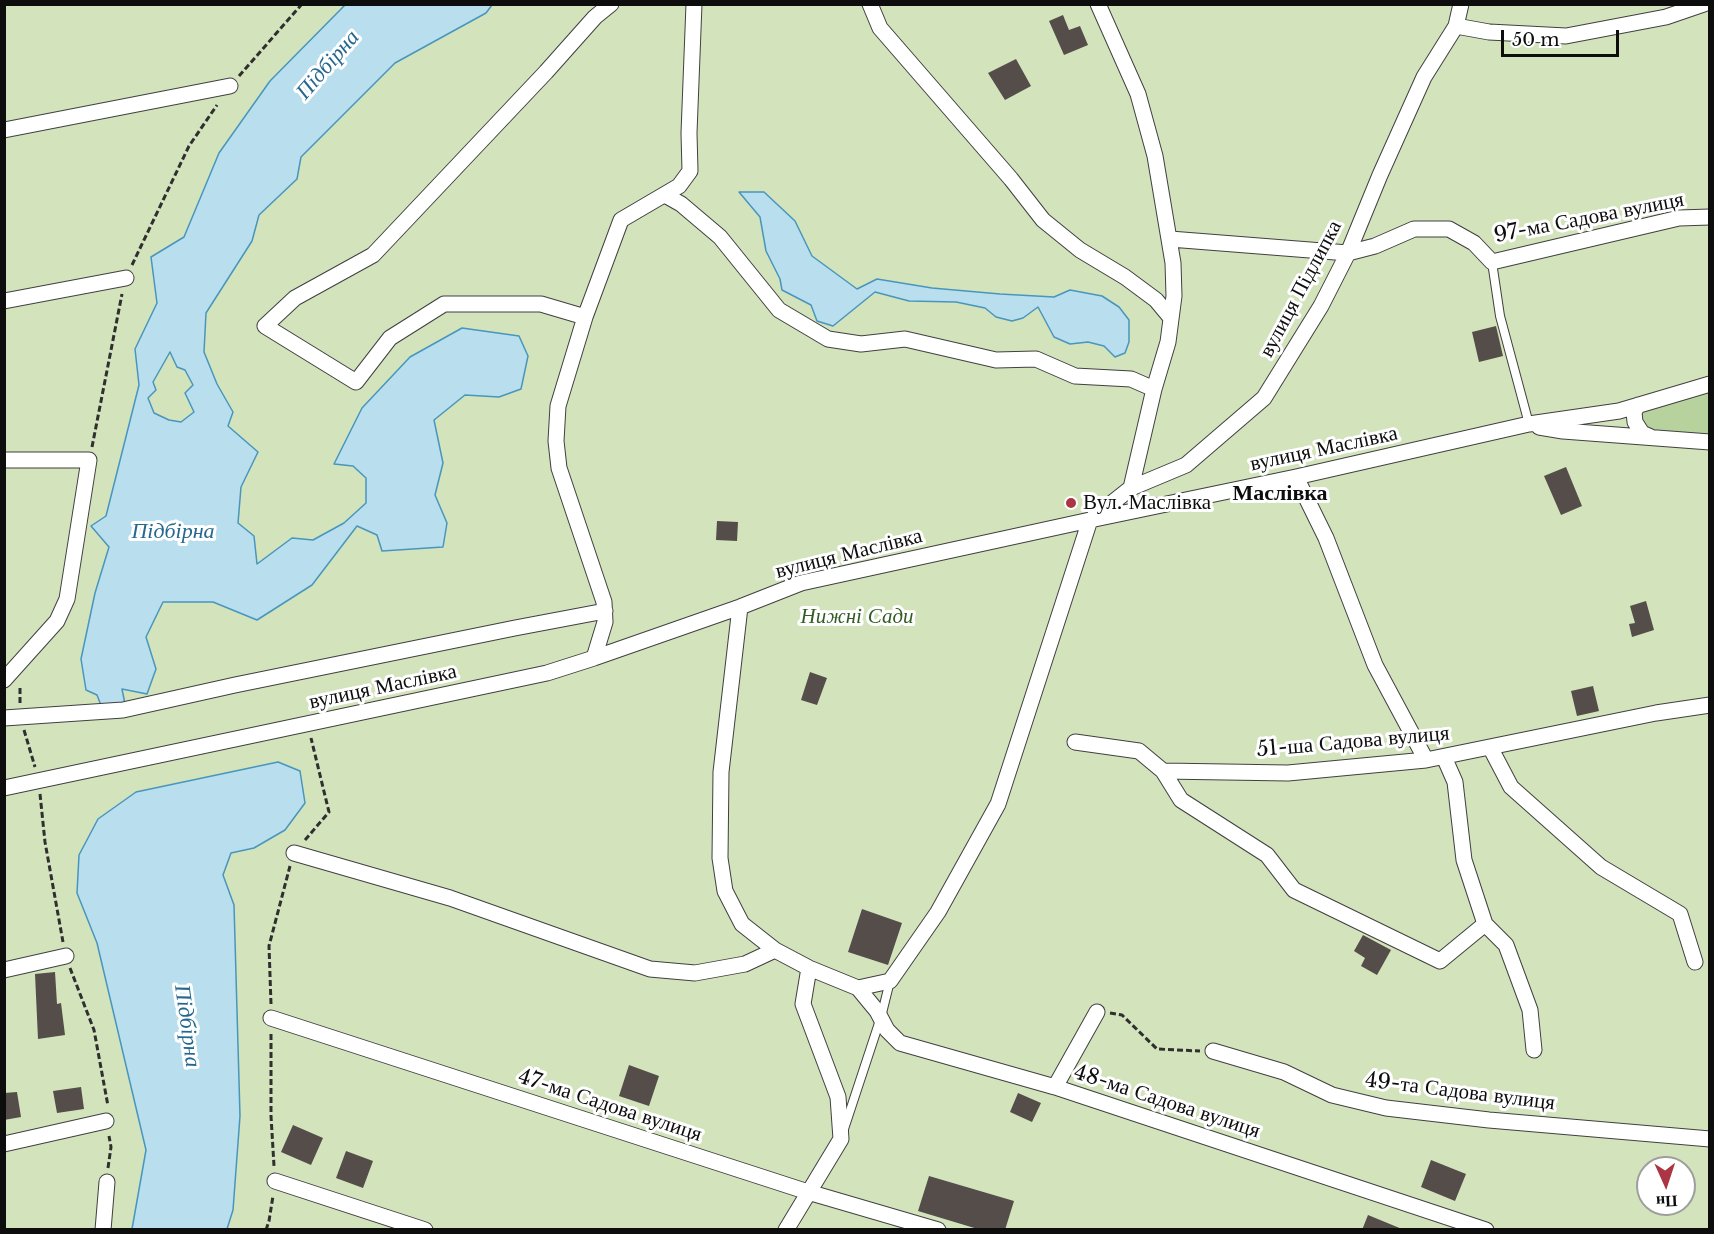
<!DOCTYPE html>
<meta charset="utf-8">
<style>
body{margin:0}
#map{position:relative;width:1714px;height:1234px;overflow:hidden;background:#fdf9ee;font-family:"Libre Baskerville",serif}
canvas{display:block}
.frame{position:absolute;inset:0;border:6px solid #0d0d0d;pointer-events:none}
.north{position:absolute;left:1636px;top:1156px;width:60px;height:60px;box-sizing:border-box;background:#fff;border:2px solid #9e9e9e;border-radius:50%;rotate:177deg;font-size:16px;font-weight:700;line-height:24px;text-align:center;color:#0d0d0d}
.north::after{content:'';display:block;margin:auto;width:21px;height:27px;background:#ac3543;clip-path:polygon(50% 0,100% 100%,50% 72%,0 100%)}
.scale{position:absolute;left:1501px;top:30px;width:118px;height:27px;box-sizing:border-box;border:3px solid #0d0d0d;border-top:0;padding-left:8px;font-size:18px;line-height:21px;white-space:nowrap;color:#0d0d0d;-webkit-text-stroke:4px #fff;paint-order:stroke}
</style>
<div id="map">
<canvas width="1714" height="1234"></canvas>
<div class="frame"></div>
<div class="north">Пн</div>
<div class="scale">50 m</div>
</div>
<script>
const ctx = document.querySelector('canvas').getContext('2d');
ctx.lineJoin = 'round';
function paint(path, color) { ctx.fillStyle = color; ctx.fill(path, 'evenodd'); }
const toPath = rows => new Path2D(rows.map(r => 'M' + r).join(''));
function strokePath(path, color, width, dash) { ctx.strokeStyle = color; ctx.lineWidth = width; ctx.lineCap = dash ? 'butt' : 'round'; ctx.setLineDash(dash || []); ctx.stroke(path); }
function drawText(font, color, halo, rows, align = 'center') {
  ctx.font = font + ' "Libre Baskerville",serif'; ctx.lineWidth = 6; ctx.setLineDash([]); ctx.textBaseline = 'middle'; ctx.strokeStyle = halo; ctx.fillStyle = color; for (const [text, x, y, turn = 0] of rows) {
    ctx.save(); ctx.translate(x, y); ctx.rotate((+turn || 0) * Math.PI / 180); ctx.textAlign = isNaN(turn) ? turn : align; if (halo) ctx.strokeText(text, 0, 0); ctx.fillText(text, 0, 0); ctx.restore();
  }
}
paint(toPath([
 [5,5,1709,5,1709,1229,5,1230],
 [1648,1168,1684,1168,1684,1204,1648,1204]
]), '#d3e3bc');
paint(toPath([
 [1709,388,1709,438,1664,435,1643,428,1639,413]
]), '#b8d29d');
const water = toPath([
 [345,5,492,5,486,13,395,63,301,157,297,179,259,215,252,241,206,313,204,352,217,384,233,412,228,426,258,452,241,487,238,523,254,536,257,564,292,538,313,540,344,523,366,503,366,478,353,466,334,464,362,408,410,357,462,328,519,336,528,356,521,389,499,397,465,395,434,420,443,463,435,495,447,523,443,547,382,551,377,535,357,526,312,585,257,620,213,602,163,602,146,637,156,669,147,694,122,689,125,704,102,708,97,695,86,690,81,659,95,593,109,547,91,526,106,516,139,385,135,349,157,303,151,257,184,237,219,153,270,81,345,5],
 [170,352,177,367,185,370,193,385,185,393,194,412,181,422,169,420,154,413,148,398,156,390,153,382,170,352],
 [739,192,764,192,795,221,812,256,857,289,877,279,932,288,1000,294,1054,297,1070,290,1102,296,1119,307,1129,320,1129,342,1125,353,1115,357,1104,346,1088,342,1070,344,1054,337,1038,307,1023,318,1012,321,996,317,985,308,956,302,909,301,875,292,833,326,817,321,811,305,782,290,780,279,766,251,760,217,739,192],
 [278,762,300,771,305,803,285,830,254,848,231,853,223,875,234,905,240,1116,233,1210,227,1229,132,1229,146,1150,97,943,77,893,79,855,98,819,136,792,278,762]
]);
paint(water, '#b9deee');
strokePath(water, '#4896bd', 1.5);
paint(toPath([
 [1063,15,1069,30,1080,26,1088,45,1064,55,1049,21],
 [1016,59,1031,86,1005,100,988,73],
 [1496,326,1503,356,1479,362,1472,332],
 [1566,467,1582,506,1561,515,1544,476],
 [717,521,738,522,737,541,716,540],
 [1646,601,1654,630,1632,637,1629,624,1635,623,1630,606],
 [810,672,827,678,817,705,801,700],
 [1593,686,1599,711,1577,716,1571,691],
 [862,909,902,923,888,965,848,952],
 [1363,935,1391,950,1377,975,1361,966,1365,958,1354,951],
 [55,972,57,1004,61,1003,65,1035,38,1039,35,974],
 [629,1065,659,1076,649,1106,619,1096],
 [81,1087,84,1109,57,1113,53,1091],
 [17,1092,21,1117,4,1120,4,1093],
 [1018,1093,1041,1103,1032,1122,1010,1112],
 [293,1125,323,1138,311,1165,281,1152],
 [346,1151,373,1161,363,1188,336,1178],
 [1431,1160,1466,1174,1455,1201,1421,1187],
 [929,1176,1014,1201,1005,1230,981,1230,918,1211],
 [1368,1215,1402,1229,1402,1230,1362,1230]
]), '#544d4a');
const service = toPath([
 [1492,262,1500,316,1529,424],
 [844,1129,881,1017,890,981]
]);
const minor = toPath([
 [870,4,880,28,1011,179,1043,220,1080,250,1125,277,1156,300,1171,318],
 [1098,4,1138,94,1155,156,1173,263,1174,296,1168,342,1154,389,1131,488],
 [1456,26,1489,32,1566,36,1666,17,1704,4],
 [4,130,230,86],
 [665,195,681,204,720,237,779,310,828,339,861,344,905,339,996,360,1036,359,1075,376,1131,379,1154,389],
 [1170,239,1348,253,1375,246,1414,229,1449,229,1474,243,1492,262,1679,218,1710,217],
 [4,301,126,278],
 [585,317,541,304,444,304,390,338,356,382,265,326,295,298,373,255,546,72,595,17,611,4],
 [1638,405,1634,412,1635,422,1642,433,1651,437],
 [1539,427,1563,431,1710,442],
 [4,460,89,460,67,599,57,621,4,680],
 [1296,477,1326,538,1375,665,1426,760],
 [1093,518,1131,488,1186,465,1264,398,1321,306,1348,253,1380,175,1424,77,1456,26,1461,4],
 [740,607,721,772,720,858,725,891,742,924,775,950,809,968,858,988,890,981,938,912,998,804,1090,520],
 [594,658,605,622,604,602,559,468,556,441,558,406,585,317,621,220,679,186,690,171,689,133,694,4],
 [4,718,123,710,235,685,515,628,605,611],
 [1075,742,1139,751,1163,771,1288,773,1426,760,1656,713,1710,705],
 [1490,747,1511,787,1601,867,1680,914,1695,962],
 [1444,757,1455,782,1464,860,1485,924],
 [1163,771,1181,800,1267,855,1294,890,1440,961,1485,924,1506,945,1530,1010,1534,1050],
 [4,788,547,673,594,658,740,607,801,583,1090,520,1296,477,1529,424,1619,411,1710,384],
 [294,853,450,898,650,969,695,973,745,964,775,950],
 [4,970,66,956],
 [858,988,877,1011,887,1030,900,1043,1055,1087,1486,1230],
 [271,1018,808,1192,938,1230],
 [1213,1051,1284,1072,1332,1095,1386,1108,1489,1120,1710,1139],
 [1055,1087,1097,1012],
 [4,1144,106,1121],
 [275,1181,425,1230],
 [103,1230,107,1182],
 [786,1230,841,1139,838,1097,803,1004,809,968]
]);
strokePath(service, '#404040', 10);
strokePath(minor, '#404040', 17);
strokePath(toPath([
 [239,76,302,4],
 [132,265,189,146,217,105],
 [92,447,122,294],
 [20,703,20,686],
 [24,730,35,767],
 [40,794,45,842,63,942],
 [305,840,329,812,311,738],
 [70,968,94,1030,108,1106],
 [271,1004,269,946,290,866],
 [1110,1013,1122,1015,1157,1049,1200,1051],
 [271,1034,271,1116,274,1166],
 [108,1168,111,1147,109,1136],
 [266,1230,269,1221,273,1196]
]), '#2f2f2f', 3, [6, 3]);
strokePath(service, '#fff', 8);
strokePath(minor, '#fff', 15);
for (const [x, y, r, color] of [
 [1071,503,6,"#ac3543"]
]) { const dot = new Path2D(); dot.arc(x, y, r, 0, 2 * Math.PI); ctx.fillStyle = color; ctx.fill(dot); strokePath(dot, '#fff', 2); }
drawText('21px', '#0d0d0d', '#fff', [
 ["97-ма Садова вулиця",1589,218,-11],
 ["вулиця Підлипка",1301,289,-62],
 ["вулиця Маслівка",1324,449,-12],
 ["вулиця Маслівка",849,554,-14],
 ["вулиця Маслівка",383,687,-12],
 ["51-ша Садова вулиця",1353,742,-5],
 ["49-та Садова вулиця",1460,1092,7],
 ["48-ма Садова вулиця",1167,1102,18],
 ["47-ма Садова вулиця",610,1106,18]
]);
drawText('21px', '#0d0d0d', '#fff', [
 ["Вул. Маслівка",1083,503]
], 'left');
drawText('italic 21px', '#345c25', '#fff', [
 ["Нижні Сади",857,617]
]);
drawText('italic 22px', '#25688f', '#fff', [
 ["Підбірна",328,65,-49],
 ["Підбірна",173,532],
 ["Підбірна",187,1026,82]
]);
drawText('bold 22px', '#0d0d0d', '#fff', [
 ["Маслівка",1280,494]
]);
</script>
